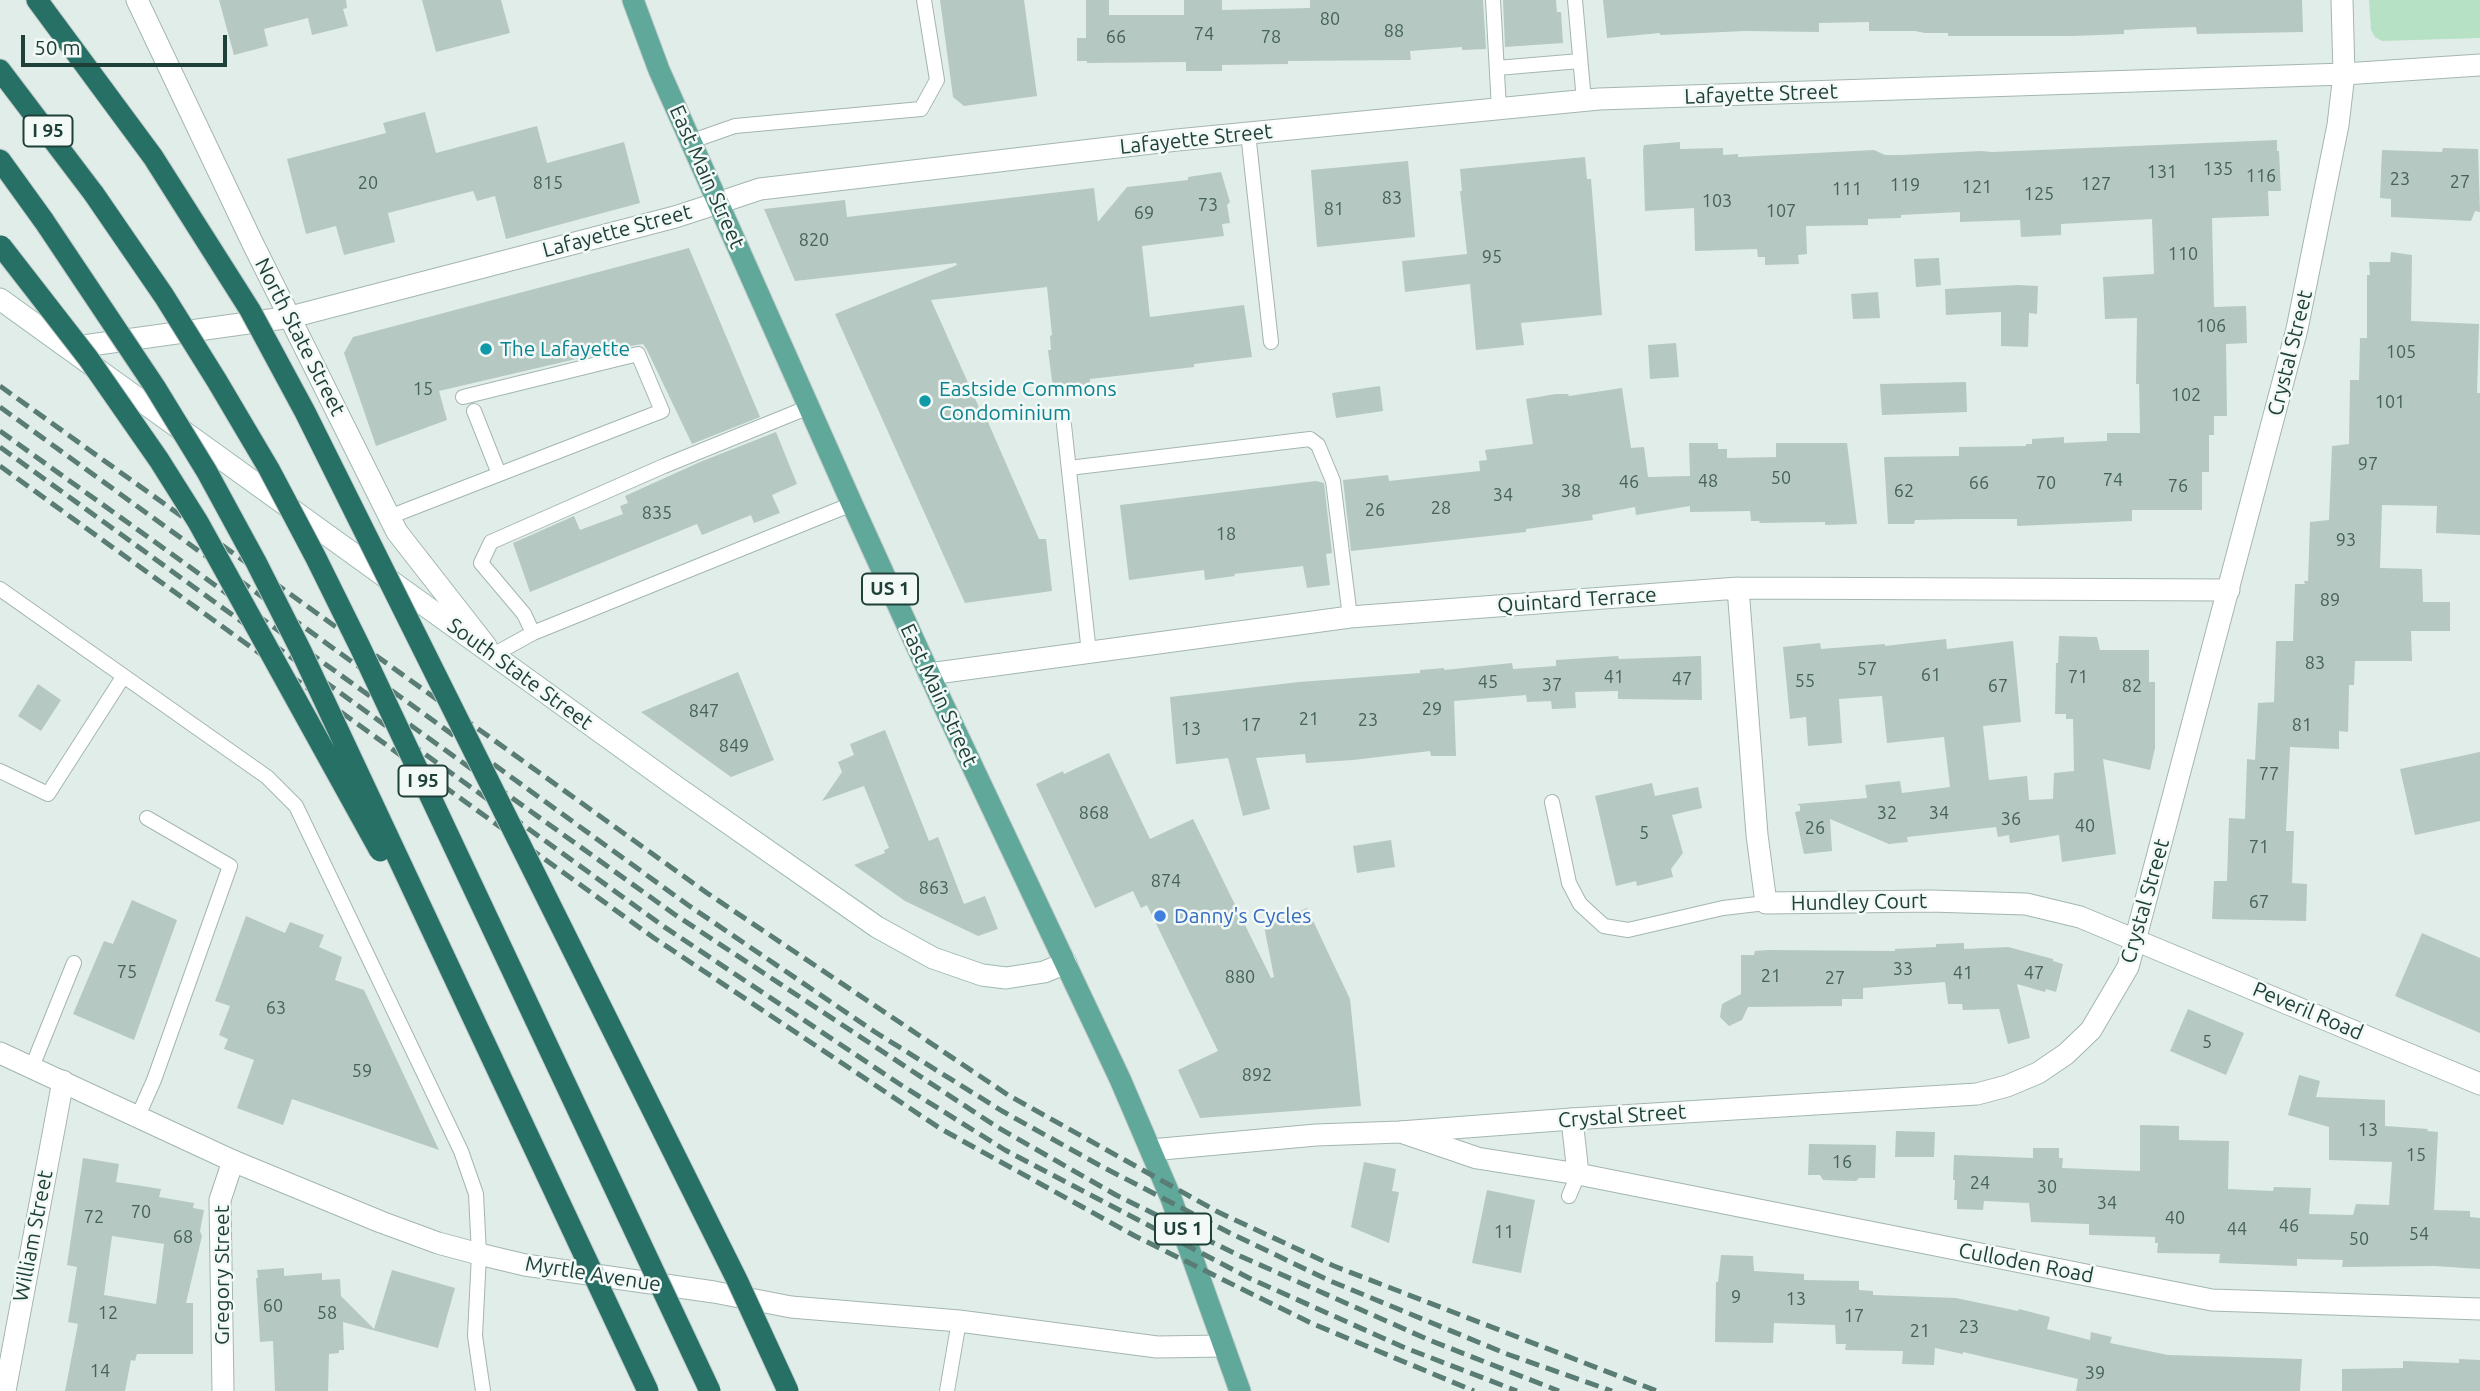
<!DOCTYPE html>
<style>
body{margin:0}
#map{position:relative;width:2480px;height:1391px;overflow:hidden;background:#e1ede8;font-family:Ubuntu,sans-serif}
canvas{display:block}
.scale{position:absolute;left:21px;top:35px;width:206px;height:32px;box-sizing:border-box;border:4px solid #1f4039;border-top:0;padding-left:9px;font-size:21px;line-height:24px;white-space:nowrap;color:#1f4039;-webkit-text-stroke:5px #f2f9f6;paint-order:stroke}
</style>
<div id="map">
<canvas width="2480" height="1391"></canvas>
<div class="scale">50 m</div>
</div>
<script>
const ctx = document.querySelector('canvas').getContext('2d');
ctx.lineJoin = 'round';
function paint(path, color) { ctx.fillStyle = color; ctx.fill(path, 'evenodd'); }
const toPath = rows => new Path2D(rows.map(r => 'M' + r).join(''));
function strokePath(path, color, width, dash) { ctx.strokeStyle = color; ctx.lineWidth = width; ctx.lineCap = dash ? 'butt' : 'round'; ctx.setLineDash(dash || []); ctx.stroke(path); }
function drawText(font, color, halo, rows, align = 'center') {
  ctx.font = font + ' Ubuntu,sans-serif'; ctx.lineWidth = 5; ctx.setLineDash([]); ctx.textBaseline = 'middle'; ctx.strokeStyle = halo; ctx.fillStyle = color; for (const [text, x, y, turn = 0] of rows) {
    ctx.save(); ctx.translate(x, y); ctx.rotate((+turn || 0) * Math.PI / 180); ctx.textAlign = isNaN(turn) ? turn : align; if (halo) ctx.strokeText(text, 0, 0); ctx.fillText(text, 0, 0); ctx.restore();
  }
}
paint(toPath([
 [2369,0,2480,0,2480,38,2382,41,2375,37,2371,30]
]), '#b7e1c5');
paint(toPath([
 [219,0,346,0,347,8,343,9,348,26,312,35,308,18,264,29,268,46,234,55],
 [422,0,501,0,510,33,436,52],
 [940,0,1024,0,1037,96,964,106,953,97],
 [1086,0,1109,0,1109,15,1184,15,1184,0,1222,0,1222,10,1310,8,1310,0,1483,0,1486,49,1462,50,1462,47,1410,51,1411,60,1288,61,1288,64,1222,65,1222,71,1186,71,1186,62,1087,63,1087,61,1077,61,1077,38,1086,38],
 [1503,0,1556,0,1557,12,1561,12,1563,43,1505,47],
 [1603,0,2302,0,2303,32,2197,34,2196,27,2139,29,2124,30,2124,34,2073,36,1948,36,1948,33,1925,33,1915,31,1869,31,1869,22,1819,23,1819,32,1745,31,1660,35,1660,33,1607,38],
 [425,112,436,153,537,126,547,163,624,142,640,203,506,239,495,196,477,201,473,191,388,213,395,242,344,255,336,226,306,234,287,159,386,133,383,123],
 [2277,140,2277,151,2279,151,2281,191,2268,191,2269,216,2212,218,2214,307,2246,306,2247,343,2226,344,2227,416,2214,416,2214,435,2209,435,2209,472,2202,472,2202,510,2132,510,2132,521,2017,526,2017,519,1961,519,1915,520,1914,524,1888,524,1884,457,1959,456,1959,447,2026,446,2026,444,2032,444,2032,439,2064,437,2064,443,2107,441,2107,433,2140,433,2139,384,2136,384,2137,318,2105,319,2103,277,2154,274,2152,219,2061,224,2061,235,2021,237,2020,220,1960,222,1960,212,1901,215,1901,218,1868,219,1868,225,1806,226,1807,254,1798,255,1799,264,1765,265,1765,257,1758,257,1757,249,1695,251,1694,208,1645,211,1643,150,1644,145,1680,142,1680,149,1723,148,1723,155,1738,154,1738,157,1874,150,1885,155,1901,155,1981,151,1992,152],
 [2443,148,2478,149,2480,212,2475,211,2471,221,2391,217,2391,199,2380,198,2382,150,2442,152],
 [1585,157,1587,179,1591,179,1602,315,1521,323,1524,345,1476,350,1470,284,1405,292,1402,261,1467,254,1460,191,1462,191,1460,169],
 [1408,161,1415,237,1317,247,1311,170],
 [1221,172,1230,202,1227,205,1230,223,1222,224,1224,236,1142,246,1150,317,1244,305,1252,357,1194,364,1194,367,1090,379,1090,384,1053,388,1048,350,1051,350,1050,336,1052,335,1047,287,931,300,982,414,984,413,1039,539,1046,539,1052,591,965,603,835,314,957,265,956,263,795,281,764,209,845,200,847,217,1094,188,1098,222,1127,187,1188,180,1188,177],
 [689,248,760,417,692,444,647,350,643,344,636,345,439,391,447,420,376,446,344,353,353,337],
 [2391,252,2412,255,2411,321,2479,324,2477,393,2480,393,2480,535,2436,533,2437,506,2382,505,2380,568,2422,569,2423,602,2450,602,2450,631,2411,631,2412,661,2355,661,2354,685,2349,685,2348,732,2339,731,2339,749,2290,747,2286,831,2294,831,2292,883,2307,884,2306,921,2212,919,2214,881,2227,881,2229,818,2245,819,2247,759,2255,760,2258,703,2274,702,2276,641,2293,641,2295,584,2305,584,2304,581,2308,581,2310,522,2329,520,2332,446,2349,444,2350,380,2359,380,2360,338,2367,338,2367,275,2370,275,2369,262,2390,262],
 [1939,258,1941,285,1916,287,1914,259],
 [2018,285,2038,286,2037,314,2029,313,2028,347,2001,346,2001,312,1946,315,1945,289],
 [1878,292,1880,318,1853,319,1851,294],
 [1676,343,1679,377,1650,379,1648,345],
 [1966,382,1967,412,1882,415,1880,384],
 [1380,386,1383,411,1336,418,1332,393],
 [1622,388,1631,448,1644,447,1648,477,1690,476,1689,443,1718,443,1718,449,1727,449,1727,458,1776,457,1776,443,1847,443,1857,524,1825,525,1825,522,1759,523,1760,521,1751,521,1750,511,1690,512,1690,506,1636,515,1635,507,1592,515,1593,520,1526,529,1526,532,1351,551,1343,480,1388,475,1389,481,1480,471,1479,461,1487,460,1485,450,1533,444,1526,399,1556,394,1568,394,1569,396],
 [776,432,797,484,772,495,780,513,754,523,751,515,702,535,697,524,530,592,513,543,574,516,580,530,623,514,620,506,628,503,625,496,700,462],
 [1316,481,1324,483,1332,553,1326,554,1330,585,1307,588,1303,566,1234,574,1235,576,1205,580,1204,570,1129,580,1120,505],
 [2059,636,2097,637,2100,650,2149,650,2149,682,2155,682,2155,748,2150,770,2103,759,2116,854,2062,862,2059,835,2010,843,2009,835,1998,837,1996,827,1907,837,1908,842,1889,844,1830,819,1832,851,1804,854,1795,812,1800,811,1800,806,1797,804,1867,798,1865,785,1900,781,1902,793,1950,787,1944,737,1887,743,1882,696,1839,699,1842,743,1808,746,1806,717,1790,719,1783,647,1820,643,1821,649,1885,644,1885,646,1946,639,1947,649,2013,641,2021,722,1983,726,1989,780,2027,776,2029,800,2053,799,2054,773,2074,771,2073,719,2066,719,2066,714,2055,714,2056,663,2058,663],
 [1618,656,1619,659,1701,656,1702,700,1618,699,1618,691,1575,692,1576,708,1552,709,1551,701,1527,702,1526,695,1454,701,1456,756,1431,756,1430,751,1353,760,1306,763,1305,754,1256,758,1270,809,1243,816,1228,758,1176,764,1170,697,1299,682,1420,673,1420,670,1444,668,1444,670,1512,663,1513,669,1556,666,1556,660],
 [738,672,774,760,731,777,641,712],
 [38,684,61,700,41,731,18,716],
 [885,730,929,841,938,837,964,904,985,896,998,929,978,936,905,901,854,865,885,853,884,850,889,848,864,786,822,801,842,772,838,762,854,755,850,744],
 [2480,752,2480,821,2415,835,2400,769],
 [1109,753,1150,839,1193,819,1271,978,1274,977,1264,926,1307,908,1350,999,1361,1106,1200,1118,1178,1070,1218,1051,1147,905,1141,908,1133,891,1095,908,1036,784,1063,771,1064,774],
 [1652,783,1655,796,1698,787,1702,808,1672,815,1683,853,1671,869,1673,877,1637,886,1636,881,1616,886,1595,796],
 [1391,840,1395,867,1357,873,1353,846],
 [132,900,177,920,134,1040,73,1014,104,941,113,944],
 [246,916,285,933,290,922,324,935,319,947,342,957,335,980,364,990,439,1150,292,1099,283,1125,237,1108,254,1060,224,1049,228,1039,219,1035,230,1006,215,1001],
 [2422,933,2480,958,2480,1033,2395,996],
 [1964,943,1964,949,2008,947,2053,959,2053,961,2063,964,2056,992,2046,989,2045,992,2017,984,2030,1038,2008,1044,1999,1009,1963,1010,1962,1004,1948,1004,1945,982,1863,988,1863,999,1842,999,1842,1006,1748,1007,1742,1020,1729,1026,1720,1017,1722,1004,1741,994,1741,955,1754,955,1755,951,1768,950,1895,951,1895,949,1936,947,1936,944],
 [2188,1009,2244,1033,2226,1075,2170,1051],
 [2299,1075,2320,1081,2316,1097,2385,1100,2385,1126,2428,1129,2427,1131,2438,1132,2434,1210,2470,1211,2470,1217,2480,1218,2480,1269,2434,1266,2342,1267,2343,1260,2297,1259,2297,1266,2219,1263,2220,1254,2157,1253,2158,1243,2155,1243,2155,1237,2089,1235,2089,1224,2031,1222,2029,1203,1984,1201,1983,1210,1957,1209,1957,1200,1954,1200,1955,1180,1953,1180,1954,1155,2033,1158,2033,1148,2059,1148,2059,1158,2063,1158,2062,1168,2140,1171,2140,1125,2179,1126,2179,1140,2229,1141,2228,1189,2273,1191,2274,1187,2311,1188,2309,1214,2353,1215,2356,1204,2389,1205,2392,1162,2329,1160,2329,1127,2288,1115],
 [1896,1131,1935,1132,1934,1157,1895,1157],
 [1809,1144,1876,1145,1875,1178,1859,1178,1856,1181,1823,1180,1820,1175,1808,1175],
 [83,1158,119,1164,116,1182,161,1189,159,1197,194,1203,193,1208,204,1210,200,1231,202,1236,186,1303,193,1303,193,1354,137,1354,135,1361,131,1360,125,1391,65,1391,78,1324,68,1322,77,1267,67,1265],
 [112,1236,164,1244,156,1304,104,1295],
 [1364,1162,1396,1169,1392,1191,1399,1192,1389,1243,1351,1227],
 [1487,1190,1535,1200,1521,1273,1472,1263],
 [1721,1255,1753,1256,1754,1271,1804,1274,1804,1280,1859,1281,1859,1290,1873,1291,1873,1295,1956,1298,2018,1311,2019,1309,2050,1317,2047,1329,2090,1340,2091,1332,2112,1337,2110,1343,2168,1355,2302,1359,2300,1391,2076,1391,2078,1379,1963,1352,1963,1354,1935,1348,1934,1365,1902,1364,1903,1351,1845,1350,1846,1344,1836,1344,1835,1325,1774,1323,1773,1343,1715,1342,1716,1282,1718,1282],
 [284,1268,284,1276,322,1273,322,1280,340,1279,341,1296,374,1329,392,1270,455,1288,438,1348,343,1322,344,1350,339,1350,339,1353,329,1354,328,1391,275,1391,273,1341,260,1342,256,1278,258,1278,257,1270],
 [2459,1359,2480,1360,2480,1391,2342,1391,2342,1369,2403,1368,2403,1361,2459,1363]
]), '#b6c8c2');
const service = toPath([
 [1493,0,1499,109],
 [1575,0,1584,101],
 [1497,68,1580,61],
 [1248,133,1271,342],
 [692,141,735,126,921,109,937,80,924,0],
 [474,411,499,474],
 [1064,425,1089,653],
 [1069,468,1310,439,1318,445,1333,481,1350,617],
 [389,517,662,411,638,354,463,397],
 [0,589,267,777,296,806,461,1151,476,1194,479,1254,475,1336,483,1391],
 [533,633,524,614,481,563,491,542,664,466,809,407],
 [493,655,533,633,852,504],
 [0,771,48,794,123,677],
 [1552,802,1569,883,1580,904,1604,926,1628,930,1723,908,1766,903],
 [32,1067,74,963],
 [138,1116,154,1080,230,866,147,818],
 [1569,1196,1578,1174],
 [947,1391,959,1321]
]);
const minor = toPath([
 [137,0,253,244,397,532,486,646],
 [69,348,291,317,675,217,718,203],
 [1738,588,1757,835,1766,903,1931,901,2026,904,2080,917,2480,1084],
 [929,674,1350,617,1738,588,2229,590],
 [1572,1119,1578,1174],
 [1401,1132,1477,1158,1578,1174,2212,1300,2480,1309],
 [5,1391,63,1081],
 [223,1391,220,1200,233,1161]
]);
const tertiary = toPath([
 [718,203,760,189,1177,140,1599,99,2344,74,2480,65],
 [0,1053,233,1161,381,1222,438,1243,479,1254,525,1265,714,1292,791,1307,959,1321,1157,1347,1224,1346],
 [1151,1150,1316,1135,1400,1132,1572,1119,1977,1094,2007,1086,2038,1073,2066,1054,2091,1030,2128,967,2297,329,2338,125,2344,74,2342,0]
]);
const secondary = toPath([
 [0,299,678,788,877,927,933,958,982,975,1006,978,1044,972,1066,963]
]);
const primary = toPath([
 [633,0,659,70,852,504,942,702,1120,1079,1171,1198,1240,1391]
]);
const motorway = toPath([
 [37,0,153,157],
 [0,70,94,194],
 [0,160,44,221]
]);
strokePath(service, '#a3b6b0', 16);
strokePath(minor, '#a3b6b0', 23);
strokePath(tertiary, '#a3b6b0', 23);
strokePath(secondary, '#9ebab2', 23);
strokePath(primary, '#c0cac8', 23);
strokePath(motorway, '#c0cac8', 23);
strokePath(service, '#fff', 14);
strokePath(minor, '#fff', 21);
strokePath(tertiary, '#fff', 21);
strokePath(secondary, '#fff', 21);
strokePath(primary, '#60a89a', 21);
strokePath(motorway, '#277065', 21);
strokePath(toPath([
 [0,386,707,893,1008,1095,1218,1212,1334,1266,1657,1391],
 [0,407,688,905,875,1032,1002,1111,1099,1165,1228,1232,1328,1280,1507,1354,1612,1391],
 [0,431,674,914,997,1127,1116,1195,1240,1256,1429,1340,1559,1391],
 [0,447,663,926,901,1085,1005,1150,1249,1278,1403,1347,1517,1391],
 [0,466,654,938,941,1129,1135,1236,1254,1295,1311,1323,1474,1391]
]), '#597c74', 5, [14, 7]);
const motorwayBridge = toPath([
 [153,157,250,310,305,412,737,1280,788,1391],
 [94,194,164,296,217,381,269,469,316,558,360,647,710,1391],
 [44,221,155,387,207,472,256,562,301,651,648,1391],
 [1,246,88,358,159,460,198,522,380,851]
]);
strokePath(motorwayBridge, '#c0cac8', 23, []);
strokePath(motorwayBridge, '#277065', 21);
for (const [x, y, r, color] of [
 [486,349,7,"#0f9aa8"],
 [925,401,7,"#0f9aa8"],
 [1160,916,7,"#3f7fe0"]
]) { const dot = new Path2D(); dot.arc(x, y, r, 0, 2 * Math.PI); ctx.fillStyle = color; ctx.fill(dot); strokePath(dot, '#f2f9f6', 2.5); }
drawText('18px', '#45625b', null, [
 ["80",1330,19],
 ["88",1394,31],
 ["74",1204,34],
 ["66",1116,37],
 ["78",1271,37],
 ["135",2218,169],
 ["131",2162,172],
 ["116",2261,176],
 ["23",2400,179],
 ["27",2460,182],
 ["20",368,183],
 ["815",548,183],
 ["127",2096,184],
 ["119",1905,185],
 ["121",1977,187],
 ["111",1847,189],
 ["125",2039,194],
 ["83",1392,198],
 ["103",1717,201],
 ["73",1208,205],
 ["81",1334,209],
 ["107",1781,211],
 ["69",1144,213],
 ["820",814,240],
 ["110",2183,254],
 ["95",1492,257],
 ["106",2211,326],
 ["105",2401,352],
 ["15",423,389],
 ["102",2186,395],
 ["101",2390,402],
 ["97",2368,464],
 ["50",1781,478],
 ["74",2113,480],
 ["48",1708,481],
 ["46",1629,482],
 ["66",1979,483],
 ["70",2046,483],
 ["76",2178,486],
 ["38",1571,491],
 ["62",1904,491],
 ["34",1503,495],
 ["28",1441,508],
 ["26",1375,510],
 ["835",657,513],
 ["18",1226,534],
 ["93",2346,540],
 ["89",2330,600],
 ["83",2315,663],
 ["57",1867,669],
 ["61",1931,675],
 ["41",1614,677],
 ["71",2078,677],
 ["47",1682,679],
 ["55",1805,681],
 ["45",1488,682],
 ["37",1552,685],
 ["67",1998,686],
 ["82",2132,686],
 ["29",1432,709],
 ["847",704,711],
 ["21",1309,719],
 ["23",1368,720],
 ["17",1251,725],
 ["81",2302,725],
 ["13",1191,729],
 ["849",734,746],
 ["77",2269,774],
 ["868",1094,813],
 ["32",1887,813],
 ["34",1939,813],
 ["36",2011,819],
 ["40",2085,826],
 ["26",1815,828],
 ["5",1644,833],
 ["71",2259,847],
 ["874",1166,881],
 ["863",934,888],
 ["67",2259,902],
 ["33",1903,969],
 ["75",127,972],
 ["41",1963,973],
 ["47",2034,973],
 ["21",1771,976],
 ["880",1240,977],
 ["27",1835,978],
 ["63",276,1008],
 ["5",2207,1042],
 ["59",362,1071],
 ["892",1257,1075],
 ["13",2368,1130],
 ["15",2416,1155],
 ["16",1842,1162],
 ["24",1980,1183],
 ["30",2047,1187],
 ["34",2107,1203],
 ["70",141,1212],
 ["72",94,1217],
 ["40",2175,1218],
 ["46",2289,1226],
 ["44",2237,1229],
 ["11",1504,1232],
 ["54",2419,1234],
 ["68",183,1237],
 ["50",2359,1239],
 ["9",1736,1297],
 ["13",1796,1299],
 ["60",273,1306],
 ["12",108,1313],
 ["58",327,1313],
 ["17",1854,1316],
 ["23",1969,1327],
 ["21",1920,1331],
 ["14",100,1371],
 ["39",2095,1373]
]);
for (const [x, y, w] of [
 [48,131,49],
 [890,589,56],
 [423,781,49],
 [1183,1229,56]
]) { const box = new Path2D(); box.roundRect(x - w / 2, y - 15.5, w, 31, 5); ctx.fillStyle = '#f2f9f6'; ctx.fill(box); strokePath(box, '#1f4039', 2); }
drawText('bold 19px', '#1f4039', null, [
 ["I 95",48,131],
 ["US 1",890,589],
 ["I 95",423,781],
 ["US 1",1183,1229]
]);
drawText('21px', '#1f4039', '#f2f9f6', [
 ["Lafayette Street",1761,94,-2],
 ["Lafayette Street",1196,139,-6],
 ["East Main Street",707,177,66],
 ["Lafayette Street",617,231,-15],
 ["North State Street",300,337,63],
 ["Crystal Street",2290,353,-76],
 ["Quintard Terrace",1577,600,-4],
 ["South State Street",520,674,36],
 ["East Main Street",939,695,65],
 ["Crystal Street",2145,901,-74],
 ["Hundley Court",1859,902,-1],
 ["Peveril Road",2308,1011,23],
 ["Crystal Street",1622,1116,-4],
 ["William Street",33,1236,-79],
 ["Culloden Road",2026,1263,11],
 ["Myrtle Avenue",593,1274,9],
 ["Gregory Street",222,1275,-90]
]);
drawText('21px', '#0d838f', '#f2f9f6', [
 ["The Lafayette",500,349],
 ["Eastside Commons",939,389],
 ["Condominium",939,413]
], 'left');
drawText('21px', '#366cbe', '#f2f9f6', [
 ["Danny's Cycles",1174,916]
], 'left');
</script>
